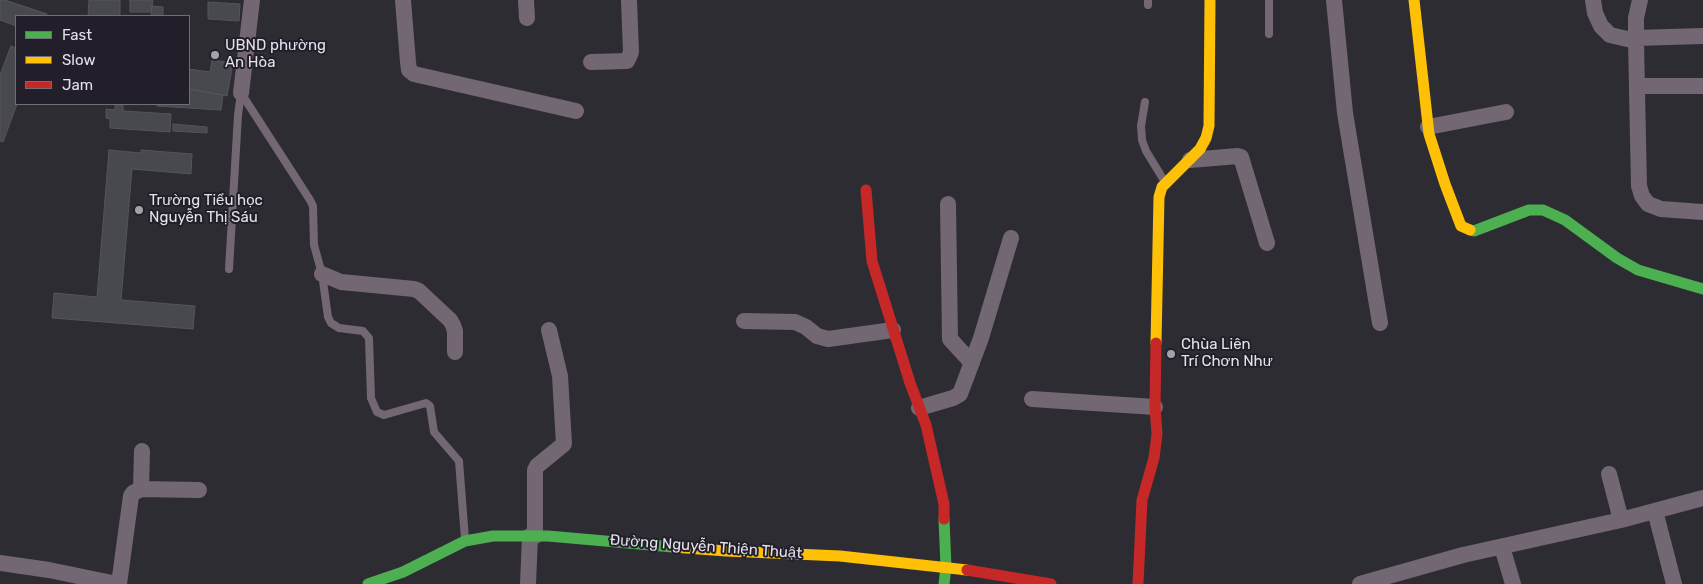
<!DOCTYPE html>
<meta charset="utf-8">
<style>
body{margin:0}
#map{position:relative;width:1703px;height:584px;overflow:hidden;background:#2d2c32;font-family:Rubik,sans-serif}
canvas{display:block}
.legend{position:absolute;left:15px;top:15px;width:175px;height:90px;box-sizing:border-box;background:#221f2b;border:1px solid #6f6d77;margin:0;padding:6px 9px;list-style:none;font-size:15px;color:#e3e1ea}
.legend li{display:flex;align-items:center;gap:10px;height:25px}
.legend b{width:25px;border:1px solid #6f6d77}
</style>
<div id="map">
<canvas width="1703" height="584"></canvas>
<ul class="legend">
<li><b style="height:6px;background:#4caf50"></b>Fast</li>
<li><b style="height:6px;background:#ffc107"></b>Slow</li>
<li><b style="height:6px;background:#c62828"></b>Jam</li>
</ul>
</div>
<script>
const ctx = document.querySelector('canvas').getContext('2d');
ctx.lineJoin = 'round';
function paint(path, color) { ctx.fillStyle = color; ctx.fill(path, 'evenodd'); }
const toPath = rows => new Path2D(rows.map(r => 'M' + r).join(''));
function strokePath(path, color, width, dash) { ctx.strokeStyle = color; ctx.lineWidth = width; ctx.lineCap = dash ? 'butt' : 'round'; ctx.setLineDash(dash || []); ctx.stroke(path); }
function drawText(font, color, halo, rows, align = 'center') {
  ctx.font = font + ' Rubik,sans-serif'; ctx.lineWidth = 4; ctx.setLineDash([]); ctx.textBaseline = 'middle'; ctx.strokeStyle = halo; ctx.fillStyle = color; for (const [text, x, y, turn = 0] of rows) {
    ctx.save(); ctx.translate(x, y); ctx.rotate((+turn || 0) * Math.PI / 180); ctx.textAlign = isNaN(turn) ? turn : align; if (halo) ctx.strokeText(text, 0, 0); ctx.fillText(text, 0, 0); ctx.restore();
  }
}
const building = toPath([
 [0,0,5,0,47,14,46,16,16,16,16,26,0,20,0,0],
 [89,0,120,0,120,16,88,16,89,0],
 [130,0,153,0,151,12,130,12,130,0],
 [208,2,240,4,239,21,208,19,208,2],
 [152,6,163,7,163,16,151,16,152,6],
 [11,46,16,48,17,104,3,142,0,141,0,75,11,46],
 [212,60,233,63,227,96,189,89,189,69,210,72,212,60],
 [189,89,223,95,221,110,157,106,157,104,189,104,189,89],
 [115,104,123,105,123,111,171,114,170,132,110,128,110,119,106,118,106,109,115,110,115,104],
 [173,124,207,127,207,133,173,131,173,124],
 [109,150,141,153,141,150,192,154,191,174,132,169,121,300,195,306,193,329,52,318,54,293,97,297,109,150]
]);
paint(building, '#48494e');
strokePath(building, '#54555a', 1);
strokePath(toPath([
 [1148,5,1148,0],
 [1269,34,1269,0],
 [241,93,310,200,313,206,314,245,322,274,328,317,331,323,339,328,363,331,369,338,371,398,377,412,384,415,426,403,430,406,434,432,459,461,465,539],
 [1145,102,1141,126,1142,140,1146,151,1165,182],
 [229,269,238,115,241,93]
]), '#736773', 8);
strokePath(toPath([
 [403,0,408,62,409,70,414,74,576,111],
 [526,0,527,18],
 [1334,0,1345,113,1380,323],
 [1593,0,1595,13,1601,26,1610,35,1636,41],
 [1640,0,1636,18,1636,41,1639,186,1642,196,1648,204,1661,209,1703,212],
 [1636,38,1703,36],
 [591,62,627,61,629,57,631,52,629,0],
 [1637,86,1703,86],
 [241,93,252,0],
 [1428,127,1506,112],
 [1190,160,1238,156,1241,157,1267,243],
 [948,204,950,339,972,363],
 [322,274,341,282,414,289,419,291,450,320,453,325,455,331,455,352],
 [744,321,795,322,806,327,817,336,828,339,893,330],
 [1032,399,1155,407],
 [919,408,953,398,960,394,981,338,1011,238],
 [1609,474,1621,520],
 [141,489,142,451],
 [1655,511,1674,584],
 [535,536,535,470,537,466,564,444,560,376,549,330],
 [1502,547,1513,584],
 [0,563,49,570,117,584],
 [119,584,131,496,133,493,141,489,199,490],
 [528,584,530,536],
 [1360,584,1463,555,1621,520,1703,498]
]), '#736773', 16);
strokePath(toPath([
 [1470,230,1474,231,1529,210,1543,210,1565,220,1617,258,1638,270,1703,289],
 [368,584,403,572,465,541,493,536,548,536,673,547],
 [944,584,946,567,944,519]
]), '#4caf50', 11);
strokePath(toPath([
 [1414,0,1429,134,1445,184,1461,226,1470,230],
 [1156,343,1159,197,1162,187,1200,149,1206,138,1209,126,1210,0],
 [673,547,726,551,840,556,967,570]
]), '#ffc107', 11);
strokePath(toPath([
 [866,190,872,261,910,383,926,425,944,504,944,519],
 [967,570,1051,584],
 [1138,584,1142,500,1154,458,1157,434,1155,407,1156,343]
]), '#c62828', 11);
for (const [x, y, r, color] of [
 [215,55,5,"#a3a2aa"],
 [139,210,5,"#a3a2aa"],
 [1171,354,5,"#a3a2aa"]
]) { const dot = new Path2D(); dot.arc(x, y, r, 0, 2 * Math.PI); ctx.fillStyle = color; ctx.fill(dot); strokePath(dot, '#221f2b', 2); }
drawText('15px', '#e3e1ea', '#221f2b', [
 ["UBND phường",225,46],
 ["An Hòa",225,63],
 ["Trường Tiểu học",149,201],
 ["Nguyễn Thị Sáu",149,218],
 ["Chùa Liên",1181,345],
 ["Trí Chơn Như",1181,362]
], 'left');
drawText('15px', '#e3e1ea', '#221f2b', [
 ["Đường Nguyễn Thiện Thuật",706,547,4]
]);
</script>
